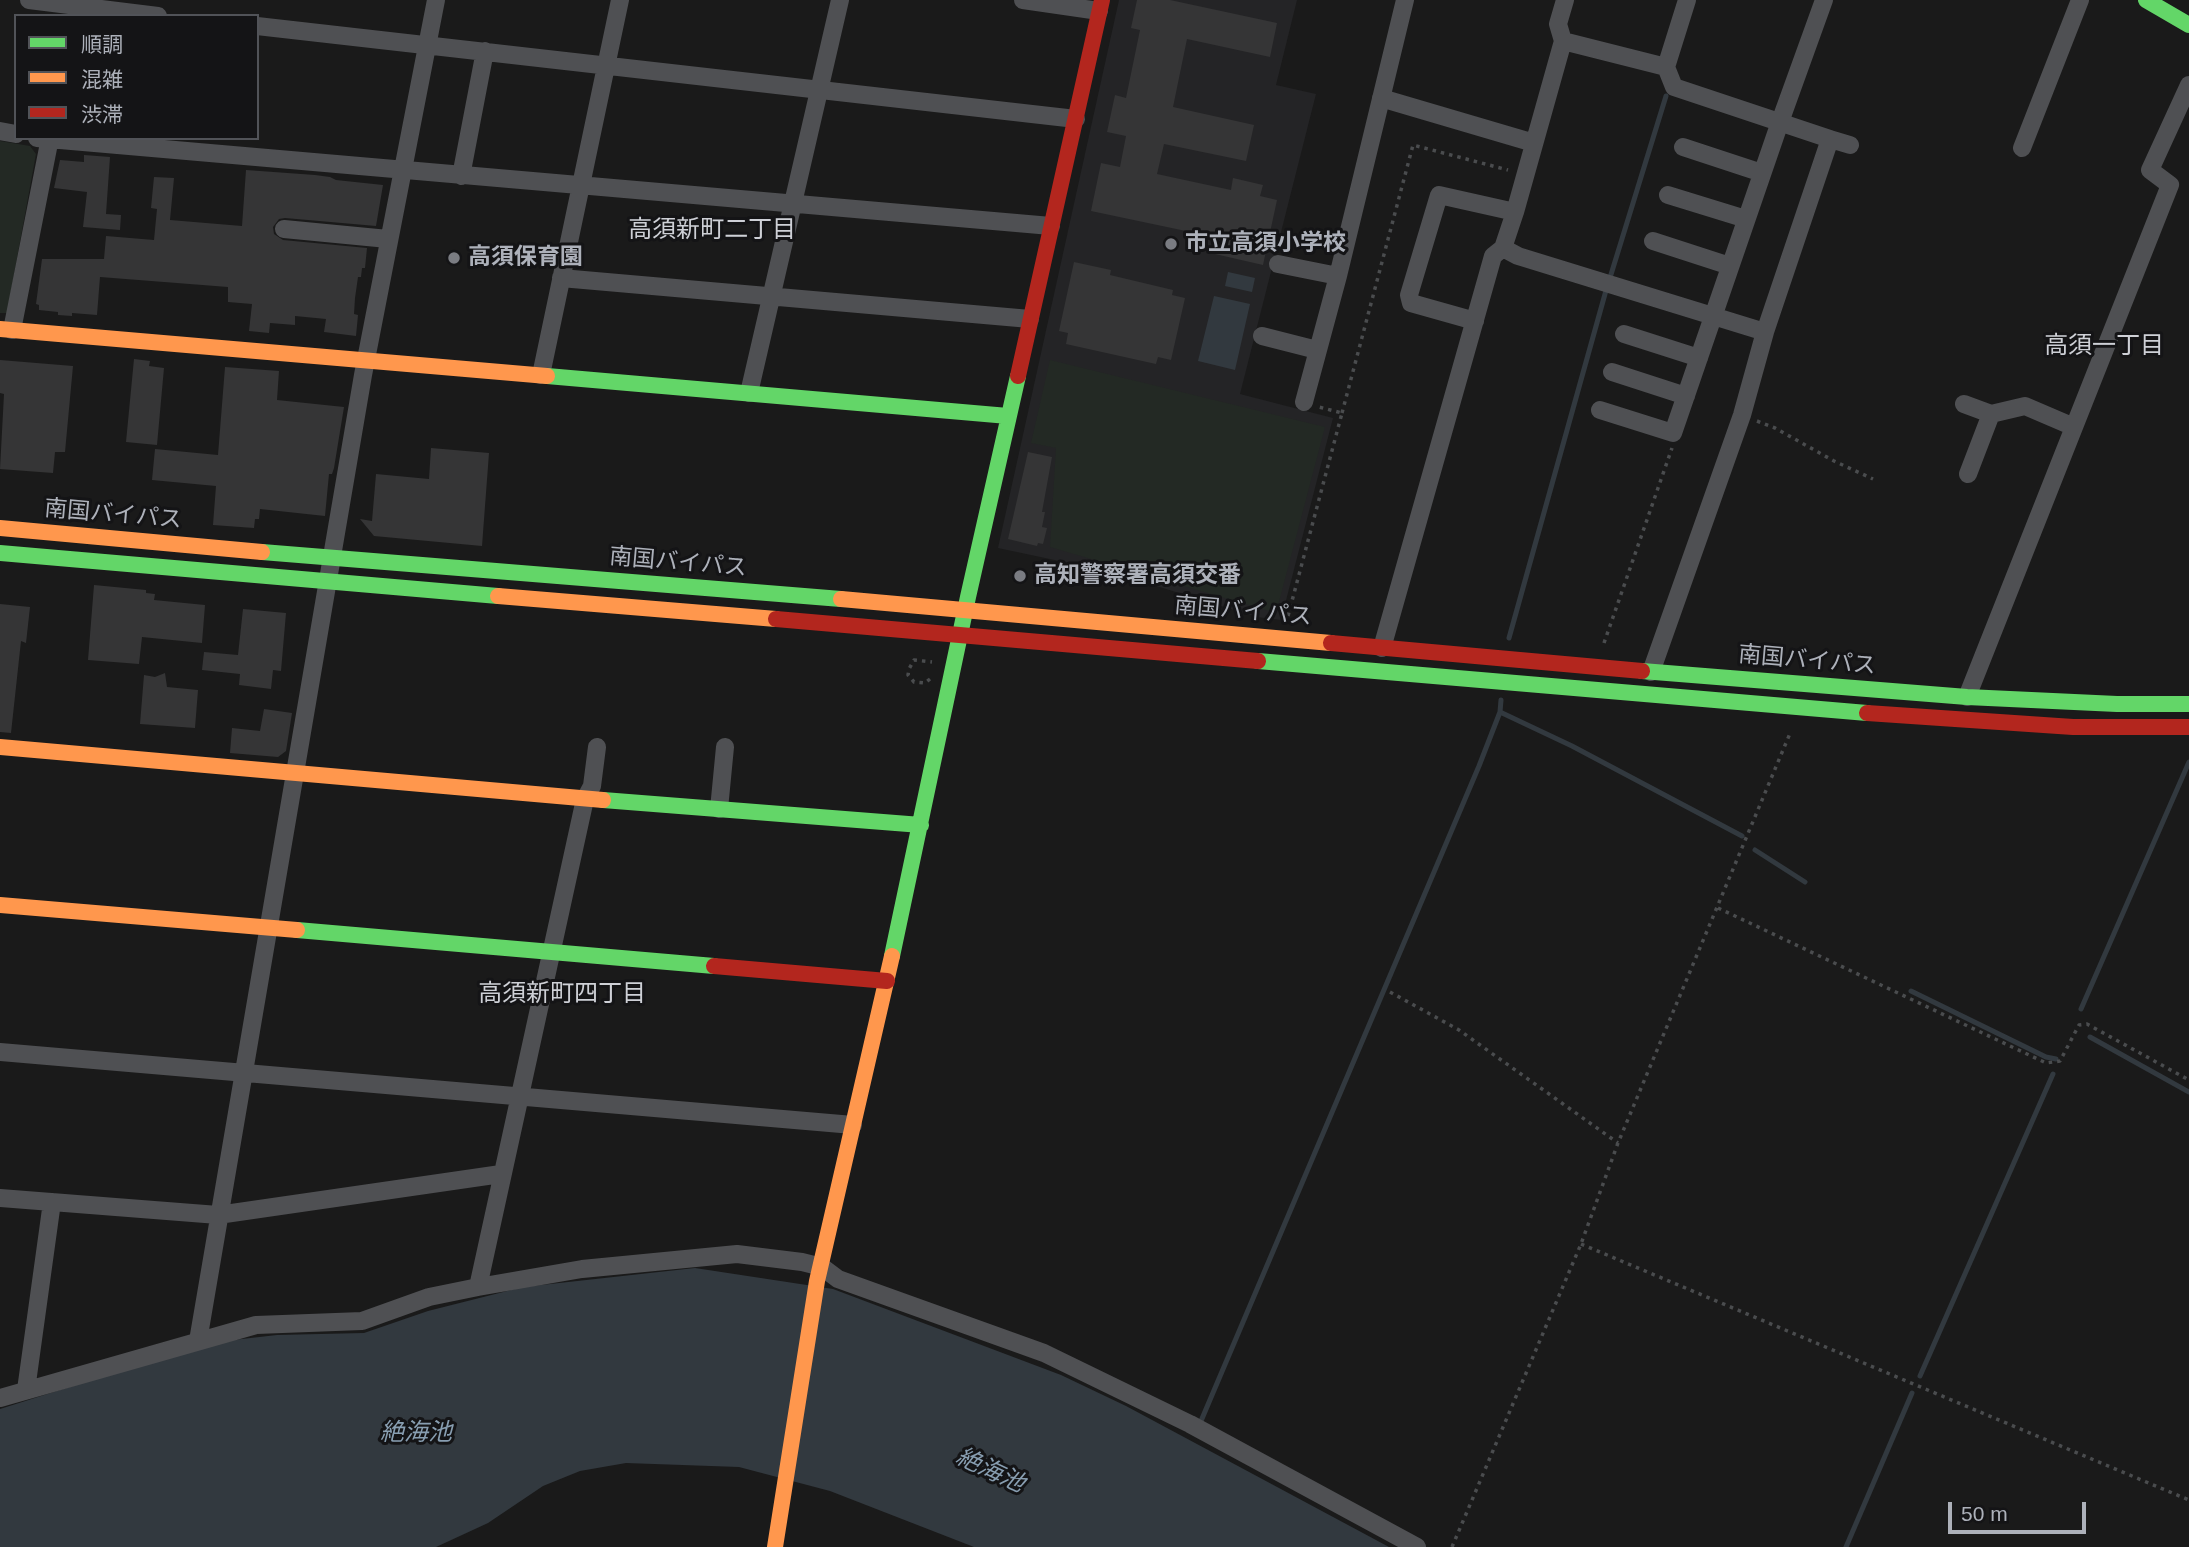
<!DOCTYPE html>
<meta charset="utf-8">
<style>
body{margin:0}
#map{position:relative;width:2189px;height:1547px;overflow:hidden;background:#1a1a1a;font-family:Helvetica,"Noto Sans JP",sans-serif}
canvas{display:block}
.legend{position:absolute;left:14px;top:14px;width:245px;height:126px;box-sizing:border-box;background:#141416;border:2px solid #515358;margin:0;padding:9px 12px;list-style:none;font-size:21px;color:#adb1ba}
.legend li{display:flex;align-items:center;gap:14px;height:35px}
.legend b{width:35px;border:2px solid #515358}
.scale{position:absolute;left:1948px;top:1502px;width:138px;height:32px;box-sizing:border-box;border:4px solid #adb1ba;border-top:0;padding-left:9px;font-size:21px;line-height:24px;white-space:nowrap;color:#adb1ba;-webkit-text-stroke:5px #141416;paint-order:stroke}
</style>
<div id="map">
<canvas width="2189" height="1547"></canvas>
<ul class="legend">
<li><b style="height:9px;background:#63d668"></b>順調</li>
<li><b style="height:9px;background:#ff974d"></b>混雑</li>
<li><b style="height:9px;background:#b3261e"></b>渋滞</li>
</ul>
<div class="scale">50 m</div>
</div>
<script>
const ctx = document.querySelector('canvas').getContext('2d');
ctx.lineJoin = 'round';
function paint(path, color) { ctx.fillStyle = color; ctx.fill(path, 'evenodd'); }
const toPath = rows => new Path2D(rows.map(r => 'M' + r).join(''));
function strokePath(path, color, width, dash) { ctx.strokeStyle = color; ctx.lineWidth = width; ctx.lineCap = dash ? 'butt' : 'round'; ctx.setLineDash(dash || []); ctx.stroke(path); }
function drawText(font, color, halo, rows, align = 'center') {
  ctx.font = font + ' Helvetica,"Noto Sans JP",sans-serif'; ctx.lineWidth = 6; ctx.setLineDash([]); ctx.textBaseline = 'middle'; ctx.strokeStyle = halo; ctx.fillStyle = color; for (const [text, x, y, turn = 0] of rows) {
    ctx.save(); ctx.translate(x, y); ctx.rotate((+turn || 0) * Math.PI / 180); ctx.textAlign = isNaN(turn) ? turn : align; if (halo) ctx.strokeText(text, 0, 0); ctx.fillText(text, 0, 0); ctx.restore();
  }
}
paint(toPath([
 [1119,0,1297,0,1276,85,1316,94,1240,394,1333,418,1281,620,1257,617,1111,572,998,548]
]), '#242426');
paint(toPath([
 [0,141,30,146,36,154,7,313,0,313],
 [1050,360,1325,427,1276,613,1050,547,1056,448,1031,443]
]), '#232924');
paint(toPath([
 [1228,272,1255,278,1252,292,1225,286],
 [1214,296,1250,304,1235,370,1198,361],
 [695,1268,833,1289,1061,1375,1126,1406,1389,1547,974,1547,830,1491,739,1467,626,1463,580,1471,543,1486,488,1523,436,1547,0,1547,0,1409,79,1384,233,1340,277,1335,364,1333,428,1311,523,1287]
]), '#32393f');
strokePath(toPath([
 [1509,638,1605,294,1666,96],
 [1500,712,1572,746,1742,836],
 [1755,850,1805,882],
 [1911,991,2046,1057,2056,1059],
 [2081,1009,2189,762],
 [2090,1037,2189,1092],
 [1920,1376,2053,1074],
 [1201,1421,1479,766,1500,712,1501,700],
 [1846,1547,1912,1393]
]), '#32393f', 5);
paint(toPath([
 [1137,0,1170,0,1277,23,1270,57,1187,39,1173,107,1254,125,1246,161,1164,144,1157,174,1231,190,1233,178,1263,185,1260,196,1277,200,1263,265,1215,254,1219,238,1091,211,1101,163,1120,167,1126,136,1107,132,1115,95,1126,98,1140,30,1131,28],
 [84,155,110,157,106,214,121,215,120,230,83,227,87,192,54,188,60,160,84,162],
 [246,170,315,175,330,177,336,180,383,185,376,226,285,218,279,219,273,227,274,234,283,240,367,248,365,268,362,268,361,277,358,277,355,298,354,314,358,315,356,336,324,332,326,319,295,316,295,325,270,323,269,333,249,331,252,304,228,302,228,287,100,277,97,315,72,313,72,316,58,315,58,312,39,310,39,305,36,304,42,259,104,259,106,236,154,240,157,209,151,208,154,177,174,178,170,220,242,226],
 [1074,262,1111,270,1110,275,1173,290,1172,295,1185,298,1171,360,1158,357,1156,364,1066,344,1068,333,1059,331],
 [134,359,150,361,149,366,164,368,157,445,126,442],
 [0,360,73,366,65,452,55,452,53,473,0,469,4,394,0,393],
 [225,367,279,371,277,400,344,407,334,468,332,474,329,474,325,516,260,509,259,519,255,519,254,528,213,525,216,486,152,480,155,449,218,455],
 [431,448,489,453,482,546,374,536,360,519,372,521,376,474,429,479],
 [1028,452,1052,457,1042,512,1045,512,1042,527,1047,528,1043,544,1038,543,1037,546,1008,539],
 [94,585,146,590,146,593,155,594,154,600,205,605,202,643,142,637,139,664,88,660],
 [0,604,30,607,26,643,21,641,11,733,0,732],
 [243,609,286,613,281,671,273,670,271,689,239,685,240,674,202,670,204,652,238,655],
 [165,673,167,687,198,690,195,728,140,724,144,675,155,677],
 [264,709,292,713,286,751,278,757,230,753,232,728,260,731]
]), '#353536');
strokePath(toPath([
 [1342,413,1413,145,1508,170],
 [1757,421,1775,428,1834,461,1873,479],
 [1288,616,1342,413,1319,407],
 [1604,643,1672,448],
 [930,679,925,683,914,682,908,675,909,669,914,660,932,662],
 [1718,908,2046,1063,2060,1061,2079,1025,2087,1024,2189,1080],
 [1390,992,1459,1030,1618,1143],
 [1581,1244,2189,1500],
 [1452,1547,1581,1244,1618,1143,1791,731]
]), '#4a4c4e', 3.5, [3.5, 5]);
strokePath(toPath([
 [29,0,158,16],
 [1023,0,1099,11],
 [257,26,1076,119],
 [1563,41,1666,67,1674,87,1830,139,1765,332,1742,415,1651,672],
 [1666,67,1687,0],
 [1381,98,1534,143],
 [0,131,16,134],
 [37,138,1051,226],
 [1830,139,1850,145],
 [1683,147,1762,173],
 [2022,148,2080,0],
 [461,176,485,51],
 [1668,195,1746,219],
 [284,229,388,239],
 [1653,241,1730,266],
 [1503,248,1518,256,1765,332],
 [1278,264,1338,276],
 [561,278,1030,319],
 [1475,321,1411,303,1409,295,1439,195,1515,212],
 [12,330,50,138],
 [1624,334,1699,358],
 [1262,336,1317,350],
 [1612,372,1686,396],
 [541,375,620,0],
 [749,393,840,0],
 [1304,402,1338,276,1405,0],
 [1964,404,1991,414],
 [1600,410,1673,433,1780,122,1824,0],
 [1968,474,1991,414,2025,406,2074,427],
 [1382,648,1493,256,1503,248,1515,212,1563,41,1558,24,1565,0],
 [1967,697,2170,185,2150,170,2189,85],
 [719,809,725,747],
 [0,1052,853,1125],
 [0,1198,218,1215,501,1174],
 [478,1287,585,799,592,786,597,747],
 [198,1341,363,375,436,0],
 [26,1390,52,1202],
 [0,1398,256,1325,362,1321,429,1297,478,1287,582,1269,737,1254,802,1262,822,1267,838,1279,1044,1353,1190,1424,1417,1547]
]), '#4f5053', 18);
strokePath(toPath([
 [2146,0,2189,25],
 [547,376,1008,416],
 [262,552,841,599],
 [0,553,498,596],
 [1258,661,1867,713],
 [1642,671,1967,697,2117,704,2189,704],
 [603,800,921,825],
 [297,930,714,966],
 [892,956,968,597,1018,376]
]), '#63d668', 16);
strokePath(toPath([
 [0,329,547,376],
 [0,528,262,552],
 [498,596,776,619],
 [841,599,1331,643],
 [0,747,603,800],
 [0,905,297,930],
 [775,1547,817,1281,892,956]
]), '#ff974d', 16);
strokePath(toPath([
 [1018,376,1102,0],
 [776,619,1258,661],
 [1331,643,1642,671],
 [1867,713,2073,727,2189,727],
 [714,966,887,981]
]), '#b3261e', 16);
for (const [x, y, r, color] of [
 [1171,244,7,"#7a7c82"],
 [454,258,7,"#7a7c82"],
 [1020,576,7,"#7a7c82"]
]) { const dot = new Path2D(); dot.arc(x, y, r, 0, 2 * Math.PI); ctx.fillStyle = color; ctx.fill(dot); strokePath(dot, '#141416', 2.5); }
drawText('bold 23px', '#adb1ba', '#141416', [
 ["市立高須小学校",1185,244],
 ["高須保育園",468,258],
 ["高知警察署高須交番",1034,576]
], 'left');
drawText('23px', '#adb1ba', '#141416', [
 ["南国バイパス",113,515,5],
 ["南国バイパス",678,563,5],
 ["南国バイパス",1243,612,5],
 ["南国バイパス",1807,661,5]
]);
drawText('24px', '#ced0d6', '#141416', [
 ["高須新町二丁目",712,230],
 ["高須一丁目",2104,346],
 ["高須新町四丁目",562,994]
]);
drawText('italic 24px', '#889eb1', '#141416', [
 ["絶海池",416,1433],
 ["絶海池",990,1471,25]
]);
</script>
